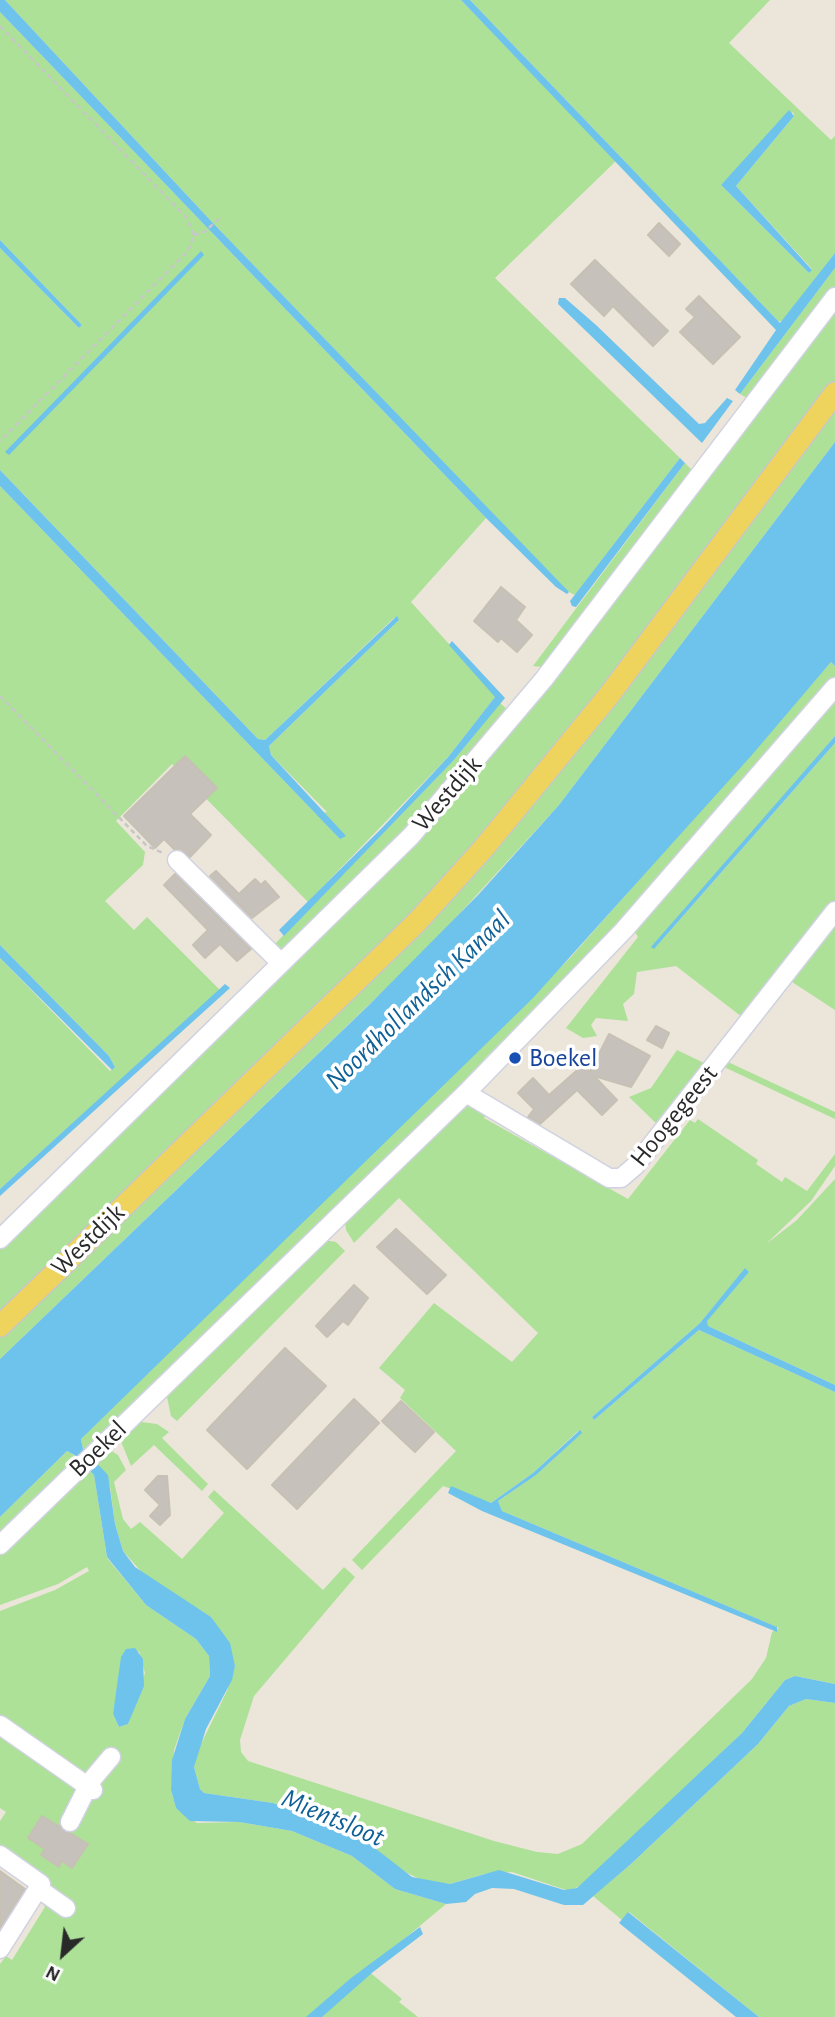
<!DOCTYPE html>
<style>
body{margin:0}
#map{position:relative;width:835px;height:2017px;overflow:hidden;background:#ebe5da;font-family:"Alegreya Sans",sans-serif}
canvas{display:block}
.north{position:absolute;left:28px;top:1919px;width:70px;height:70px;-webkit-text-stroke:5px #fff;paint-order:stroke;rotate:207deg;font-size:19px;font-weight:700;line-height:28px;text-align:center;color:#292929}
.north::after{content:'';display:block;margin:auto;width:24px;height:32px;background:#292929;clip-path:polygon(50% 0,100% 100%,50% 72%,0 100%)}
</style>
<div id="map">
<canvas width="835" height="2017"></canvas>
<div class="north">N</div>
</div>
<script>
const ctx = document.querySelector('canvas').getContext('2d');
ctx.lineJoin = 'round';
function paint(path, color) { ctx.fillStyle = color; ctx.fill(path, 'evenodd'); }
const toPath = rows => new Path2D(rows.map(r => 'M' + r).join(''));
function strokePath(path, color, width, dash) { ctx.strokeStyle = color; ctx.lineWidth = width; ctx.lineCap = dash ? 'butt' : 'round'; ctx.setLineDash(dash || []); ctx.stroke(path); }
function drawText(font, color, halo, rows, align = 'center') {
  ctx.font = font + ' "Alegreya Sans",sans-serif'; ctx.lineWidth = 7; ctx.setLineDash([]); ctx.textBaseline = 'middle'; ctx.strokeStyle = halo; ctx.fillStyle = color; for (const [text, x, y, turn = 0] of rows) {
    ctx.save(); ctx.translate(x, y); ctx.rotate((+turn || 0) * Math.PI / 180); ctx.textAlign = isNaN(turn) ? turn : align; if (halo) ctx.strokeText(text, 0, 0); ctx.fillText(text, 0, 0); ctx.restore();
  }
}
paint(toPath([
 [5,0,461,0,616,161,495,278,680,458,575,595,567,591,211,221],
 [470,0,770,0,729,43,831,140,835,136,835,253,783,322,778,321],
 [793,112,794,116,736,186,812,269,809,273,721,185],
 [0,12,486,518,411,602,496,696,449,756,308,902,172,764,116,821,145,852,143,865,105,901,134,930,147,917,220,990,0,1189,0,958,110,1071,115,1067,109,1056,0,945,0,486,316,814,327,812,271,755,269,746,399,620,394,618,265,740,258,739,0,470,0,248,79,328,82,325,0,240],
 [835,268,835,289,747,398,740,394],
 [835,308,835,384,578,724,463,862,282,1043,0,1314,0,1247,418,838,481,767,700,490],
 [835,407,835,442,559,805,430,946,0,1359,0,1336,424,923],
 [685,463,692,470,543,667,533,666],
 [831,662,835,666,835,677,592,953,506,1042,503,1041,484,1059,483,1065,85,1451,83,1449,81,1439,88,1431,570,958],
 [500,703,510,712,447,788,285,952,278,954,272,947,453,761],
 [835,703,835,736,654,949,835,743,835,903,742,1017,676,966,637,972,634,994,623,1004,628,1021,596,1018,591,1025,597,1036,583,1038,566,1028,638,937,633,929,763,780],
 [835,922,835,1010,789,980],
 [677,1050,706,1064,660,1127,629,1097,651,1088],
 [728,1062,835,1112,835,1119,724,1067],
 [470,1103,488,1111,484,1118,628,1199,690,1120,695,1123,698,1119,758,1160,756,1164,782,1182,785,1177,807,1191,835,1154,835,1166,811,1201,766,1244,797,1220,835,1179,835,1385,708,1326,706,1321,749,1272,745,1269,700,1323,592,1417,594,1420,699,1330,835,1392,835,1684,795,1676,785,1680,742,1733,584,1884,569,1891,512,1872,484,1874,450,1884,426,1882,399,1869,371,1845,296,1811,273,1803,204,1793,200,1789,194,1767,198,1750,227,1691,235,1666,211,1617,146,1577,123,1551,115,1524,110,1486,95,1461,110,1450,118,1455,126,1470,114,1482,123,1519,131,1529,140,1522,182,1559,224,1513,208,1497,214,1490,323,1590,344,1567,355,1577,254,1696,240,1740,241,1752,248,1761,494,1841,537,1852,558,1854,582,1844,752,1679,766,1658,772,1632,779,1628,502,1511,498,1501,536,1475,581,1433,578,1431,533,1473,491,1503,443,1486,362,1570,352,1560,456,1451,400,1398,405,1390,379,1368,434,1303,512,1362,538,1333,399,1198,354,1243,346,1230,345,1222,462,1105],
 [324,1240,336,1242,345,1251,177,1421,171,1416,167,1397],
 [141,1422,157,1424,169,1432,162,1438,208,1484,202,1491,154,1445,131,1466,120,1439,131,1426,134,1429],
 [67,1451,78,1458,0,1535,0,1517],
 [88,1468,94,1475,107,1558,146,1605,196,1639,209,1656,210,1676,185,1719,174,1750,171,1790,176,1808,197,1823,239,1822,292,1831,352,1856,395,1889,446,1904,367,1970,402,1999,399,2002,418,2017,0,2017,0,1964,6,1956,12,1960,45,1907,0,1850,0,1821,6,1812,0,1808,0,1611,55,1590,89,1571,87,1567,58,1584,0,1605,0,1554],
 [139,1651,145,1673,128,1724,119,1727,113,1714,119,1680],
 [806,1699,835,1703,835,2017,759,2017,629,1912,622,1920,593,1896,631,1864,758,1744,789,1706]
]), '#ace197');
paint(toPath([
 [0,0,5,0,211,221,569,592,567,594,556,587,486,518,0,12],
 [461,0,470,0,780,323,835,253,835,268,740,394,735,390,776,330],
 [789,110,794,116,736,186,812,270,809,273,721,185],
 [0,240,82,325,79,328,0,248],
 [201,251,204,255,9,455,5,452],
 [559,298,565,298,596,325,699,424,705,423,727,398,733,401,702,443,558,304],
 [835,442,835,666,831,662,751,756,533,998,81,1439,83,1449,108,1475,115,1524,123,1551,135,1567,211,1617,230,1643,235,1666,232,1680,206,1729,194,1767,200,1789,204,1793,273,1803,296,1811,371,1845,412,1877,450,1884,499,1870,564,1890,577,1888,742,1733,785,1680,795,1676,835,1684,835,1703,806,1699,789,1706,758,1744,631,1864,583,1905,564,1905,514,1889,492,1888,475,1894,466,1902,446,1904,395,1889,352,1856,292,1831,239,1822,190,1821,176,1808,171,1790,172,1760,185,1719,210,1676,209,1656,196,1639,146,1605,107,1557,94,1475,76,1456,67,1451,0,1517,0,1359,369,1005,479,894,559,805],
 [680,458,685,463,576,607,572,606,570,601],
 [0,470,258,739,265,740,397,616,399,620,269,746,271,755,346,836,340,839,0,486],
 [452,641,505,698,453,761,284,936,279,930,382,828,449,756,495,697,449,645],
 [835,736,835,743,654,949,651,947],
 [0,945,109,1056,115,1067,112,1070,0,958],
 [225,984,230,988,0,1196,0,1189],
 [745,1268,749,1272,707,1321,708,1326,835,1385,835,1392,699,1330,594,1420,592,1417,700,1323],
 [580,1430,582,1433,536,1475,498,1501,502,1511,777,1627,777,1632,482,1511,448,1493,451,1486,491,1503,533,1473],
 [135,1648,143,1659,144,1686,128,1724,119,1727,113,1714,121,1657,126,1649],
 [628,1912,759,2017,736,2017,619,1923],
 [420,1927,423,1934,373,1972,322,2017,306,2017,351,1978]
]), '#6ec3ec');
const building = toPath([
 [659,223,680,244,669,256,648,235,659,223],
 [595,260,668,331,653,346,613,306,604,316,571,284,595,260],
 [699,296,740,337,713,364,680,332,695,317,686,309,699,296],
 [501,587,525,607,516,620,532,635,517,652,501,638,498,642,474,621,501,587],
 [185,756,217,788,190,814,211,835,190,857,181,849,174,849,164,839,155,848,124,816,185,756],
 [216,871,239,894,255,879,261,885,265,881,279,897,252,918,210,876,216,871],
 [175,874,251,949,237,961,220,944,205,958,193,945,208,930,164,885,175,874],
 [656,1026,669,1033,662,1048,647,1040,656,1026],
 [609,1034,650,1056,631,1087,594,1076,617,1100,602,1115,577,1090,540,1124,528,1117,534,1109,518,1093,533,1078,549,1095,583,1065,590,1072,609,1034],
 [396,1229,446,1275,427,1294,377,1247,396,1229],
 [354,1285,368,1298,348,1325,343,1321,327,1337,316,1326,354,1285],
 [285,1348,326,1386,247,1469,207,1430,285,1348],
 [354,1399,379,1423,297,1509,272,1485,354,1399],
 [401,1401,434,1432,415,1452,382,1421,401,1401],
 [158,1476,167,1476,170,1515,160,1525,150,1516,160,1505,145,1490,158,1476],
 [42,1816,88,1844,72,1868,62,1861,59,1867,41,1855,45,1849,28,1838,42,1816],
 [0,1871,25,1889,0,1928,0,1871]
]);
paint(building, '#c6c1ba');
strokePath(building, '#c6c1b4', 2);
const minor = toPath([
 [177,860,281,963],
 [466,1093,609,1178,621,1178,635,1166,835,911],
 [0,1239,411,836,544,679,835,297],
 [0,1545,466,1093,624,930,835,687],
 [0,1725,93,1790],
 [70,1822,90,1782,111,1757],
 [0,1855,41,1884,0,1949],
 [39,1889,66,1908]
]);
const major = toPath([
 [0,1326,417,922,483,849,610,694,835,393]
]);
strokePath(minor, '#d0d2e1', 21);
strokePath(major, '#c7c7c7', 24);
strokePath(toPath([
 [0,26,186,217,194,235,188,251,0,441],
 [194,235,204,232,219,219],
 [0,696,147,846,163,853]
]), '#c7c7c7', 2.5, [5, 3.5]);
strokePath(minor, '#fff', 18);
strokePath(major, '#eed45c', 21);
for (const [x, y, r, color] of [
 [515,1058,7,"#1a4fb4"]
]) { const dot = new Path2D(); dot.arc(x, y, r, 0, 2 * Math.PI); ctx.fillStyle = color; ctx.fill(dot); strokePath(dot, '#fff', 2.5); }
drawText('26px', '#292929', '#fff', [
 ["Westdijk",447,794,-49],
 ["Hoogegeest",674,1116,-51],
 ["Westdijk",88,1240,-44],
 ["Boekel",98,1449,-44]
]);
drawText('26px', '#164399', '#fff', [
 ["Boekel",529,1058]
], 'left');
drawText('italic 28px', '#0f6096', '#fff', [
 ["Noordhollandsch Kanaal",418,1000,-44],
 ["Mientsloot",333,1818,23]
]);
</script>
